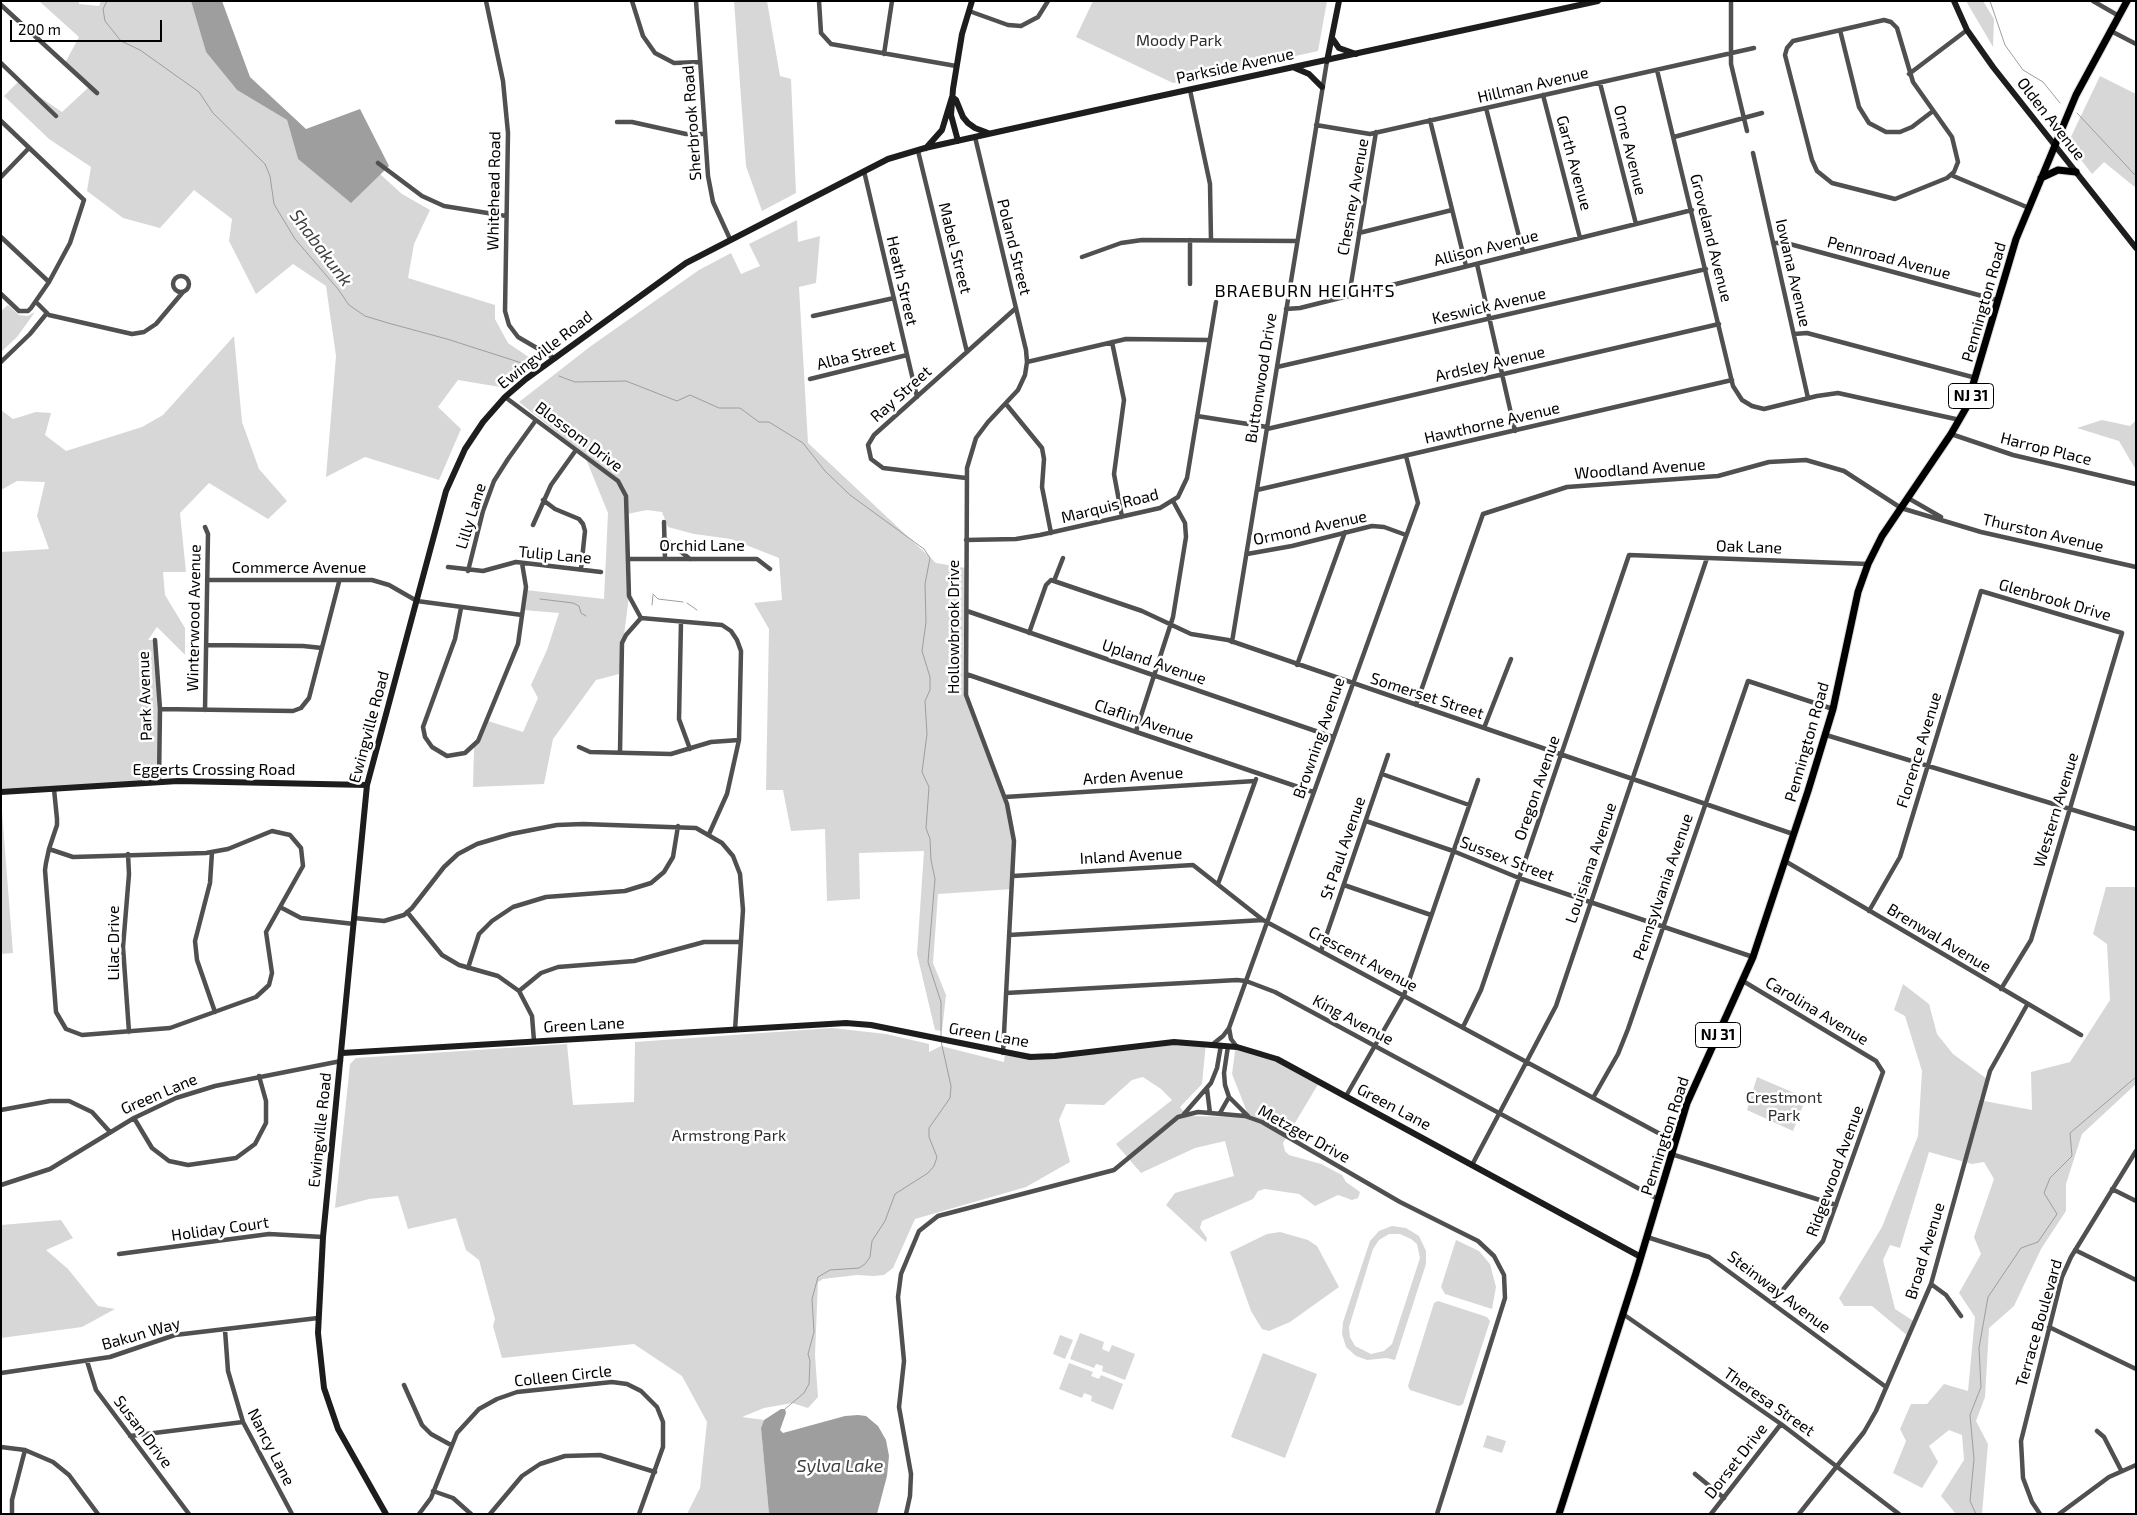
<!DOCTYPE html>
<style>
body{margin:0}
#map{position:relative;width:2137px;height:1515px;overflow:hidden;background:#fff;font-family:"Exo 2",sans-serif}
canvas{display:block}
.frame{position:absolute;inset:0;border:2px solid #000;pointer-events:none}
.scale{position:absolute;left:10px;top:20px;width:152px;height:22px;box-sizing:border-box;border:2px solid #000;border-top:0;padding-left:6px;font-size:15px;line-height:18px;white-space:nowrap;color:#000;-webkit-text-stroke:4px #fff;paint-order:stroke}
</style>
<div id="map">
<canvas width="2137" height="1515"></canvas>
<div class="frame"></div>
<div class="scale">200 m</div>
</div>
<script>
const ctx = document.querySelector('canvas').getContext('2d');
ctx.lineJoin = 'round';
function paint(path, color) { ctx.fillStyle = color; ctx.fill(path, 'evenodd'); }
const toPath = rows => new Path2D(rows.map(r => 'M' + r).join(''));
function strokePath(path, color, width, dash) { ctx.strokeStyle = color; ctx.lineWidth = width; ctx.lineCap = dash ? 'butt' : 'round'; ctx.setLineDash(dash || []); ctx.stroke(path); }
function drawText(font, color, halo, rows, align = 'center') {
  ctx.font = font + ' "Exo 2",sans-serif'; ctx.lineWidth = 5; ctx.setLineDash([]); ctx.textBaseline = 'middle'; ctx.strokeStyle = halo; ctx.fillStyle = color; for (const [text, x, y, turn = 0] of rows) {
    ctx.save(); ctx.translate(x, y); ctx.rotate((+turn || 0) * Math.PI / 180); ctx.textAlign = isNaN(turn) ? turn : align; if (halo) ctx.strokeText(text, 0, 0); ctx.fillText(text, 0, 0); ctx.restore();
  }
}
paint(toPath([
 [39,1,79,1,79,4,99,6,101,1,191,1,206,52,237,90,287,120,298,159,350,202,380,174,402,194,430,210,414,244,408,278,495,305,495,319,508,343,533,360,500,387,458,380,438,407,461,429,439,480,365,457,326,477,336,356,326,286,293,264,256,294,229,241,232,219,194,190,160,228,123,218,87,191,91,167,49,139,4,96,18,82,62,112,90,86,65,63,79,37],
 [734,1,767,1,780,76,791,79,796,193,762,211,746,166],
 [1093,1,1327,1,1318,51,1173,83,1076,37],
 [1966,1,1983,1,1994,19,1993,47],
 [2100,76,2136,94,2136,188,2104,162,2092,174,2068,143],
 [797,220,798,242,820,236,816,283,799,287,808,443,936,563,966,568,966,697,1009,807,1015,859,1013,889,938,894,933,963,946,995,942,1031,935,1030,917,954,924,851,859,853,860,899,827,901,825,829,791,831,783,790,766,790,769,629,754,603,782,600,779,558,731,539,694,534,668,527,662,512,647,510,627,514,629,596,619,674,596,680,553,739,544,784,473,787,474,747,488,721,523,732,538,698,531,685,547,650,559,613,523,610,526,590,604,599,608,513,584,454,519,402,591,346,699,270,731,253,741,274,760,266,749,244],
 [8,305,19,315,28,316,35,312,17,337,1,352,1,311],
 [234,336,242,422,259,469,287,501,268,519,209,483,180,513,186,572,163,572,165,595,185,628,185,655,157,627,148,640,155,640,160,709,159,781,1,792,1,552,49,549,37,516,45,482,17,481,1,490,1,410,13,419,36,412,51,413,45,435,66,451,142,427,163,415],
 [2102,420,2130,426,2136,420,2136,470,2119,441,2077,428],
 [1,799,13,953,1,954],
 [2106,887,2136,887,2136,1084,2082,1134,2066,1184,2066,1211,2041,1249,2014,1306,1989,1328,1985,1397,1976,1421,1988,1444,1982,1514,1956,1514,1941,1496,1964,1460,1962,1435,1949,1430,1929,1446,1938,1462,1922,1488,1893,1473,1906,1441,1900,1429,1911,1404,1927,1404,1944,1384,1968,1391,1975,1317,1959,1293,1981,1254,1974,1237,1994,1179,1984,1162,1972,1164,1929,1152,1900,1248,1890,1245,1883,1260,1895,1309,1915,1322,1908,1336,1872,1306,1844,1306,1839,1298,1882,1227,1918,1136,1922,1071,1905,1016,1894,1010,1903,984,1929,1004,1937,1034,1953,1054,1987,1079,1979,1100,2032,1110,2031,1072,2070,1062,2110,1000,2107,944,2093,934],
 [832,1028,886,1034,929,1044,929,1052,941,1046,1004,1062,1005,1050,1042,1055,1206,1042,1202,1084,1180,1107,1187,1116,1249,1117,1232,1074,1236,1044,1261,1051,1320,1081,1283,1143,1285,1151,1289,1155,1321,1164,1342,1175,1346,1182,1360,1192,1358,1198,1352,1200,1338,1195,1315,1206,1299,1194,1265,1189,1258,1191,1253,1199,1202,1221,1200,1228,1207,1238,1206,1242,1166,1205,1175,1193,1234,1176,1225,1141,1195,1148,1141,1173,1116,1144,1172,1100,1161,1089,1143,1077,1132,1080,1104,1105,1066,1104,1059,1120,1070,1162,1026,1187,915,1219,893,1268,884,1275,874,1276,857,1275,823,1279,818,1282,815,1355,818,1397,808,1408,792,1403,764,1408,742,1417,764,1420,761,1428,769,1514,687,1514,700,1488,707,1422,682,1376,634,1344,502,1358,493,1326,495,1319,479,1260,466,1250,456,1218,408,1229,398,1196,369,1199,335,1208,350,1064,356,1058,567,1044,573,1105,634,1102,635,1042],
 [1757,1077,1806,1098,1793,1131,1747,1110],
 [61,1220,73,1238,46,1250,68,1269,98,1306,115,1309,82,1327,1,1338,1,1225],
 [1392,1226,1406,1228,1419,1236,1426,1251,1426,1264,1395,1360,1387,1358,1367,1360,1356,1356,1346,1347,1342,1334,1343,1322,1370,1241,1379,1231],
 [1389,1234,1400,1234,1411,1239,1417,1244,1420,1258,1392,1344,1384,1351,1371,1354,1355,1346,1350,1337,1349,1327,1373,1249,1379,1240],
 [1280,1232,1308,1240,1317,1246,1339,1287,1290,1322,1269,1331,1262,1329,1251,1311,1230,1252,1267,1234],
 [1456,1240,1479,1251,1490,1264,1496,1287,1492,1309,1445,1294,1441,1287],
 [1438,1301,1487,1317,1490,1321,1463,1404,1459,1406,1410,1390,1408,1386,1434,1303],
 [1080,1333,1104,1342,1102,1349,1109,1352,1112,1345,1135,1354,1125,1380,1102,1371,1103,1366,1096,1364,1094,1368,1070,1359],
 [1060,1335,1073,1340,1065,1359,1053,1354],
 [1263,1353,1317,1374,1285,1458,1231,1437],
 [1069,1363,1093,1372,1091,1376,1099,1379,1101,1375,1123,1384,1113,1410,1091,1401,1092,1396,1084,1393,1082,1398,1059,1389],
 [1487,1435,1506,1441,1502,1453,1483,1447]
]), '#d7d7d7');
paint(toPath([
 [191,1,222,1,250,77,306,129,360,109,389,166,351,203,298,159,287,120,237,90,206,52],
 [781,1409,785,1409,786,1413,780,1430,783,1433,845,1416,858,1415,866,1416,878,1426,886,1440,889,1456,887,1476,877,1514,769,1514,761,1428,764,1420]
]), '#9e9e9e');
strokePath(toPath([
 [107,1,103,9,105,21,121,41,140,50,199,92,213,113,265,164,270,176,274,204,295,239,338,289,349,305,365,316,388,323,447,339,528,365],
 [1990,1,2005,45,2023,70,2043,82,2060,103],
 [2077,113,2136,176],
 [559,376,575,382,626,381,677,401,690,395,719,408,740,408,759,422,769,422,803,443,825,471,850,495,924,549,930,558,925,584,926,622,922,651,930,677,930,690,925,701,927,734,922,772,929,787,926,828,930,839,931,860,935,879,928,962,941,1002,941,1037],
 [653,594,658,599,683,602],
 [540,599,573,603,579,606,581,613,586,616],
 [687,603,697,610],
 [652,605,653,595],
 [785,1409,804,1393,809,1384,810,1361,808,1354,814,1332,812,1299,818,1277,830,1270,859,1268,865,1264,870,1257,872,1241,885,1221,895,1194,928,1173,934,1166,937,1157,929,1137,929,1128,950,1098,951,1086,941,1041],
 [1976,1514,1970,1501,1974,1459,1970,1415,1981,1387,1979,1348,1988,1297,2021,1248,2038,1242,2057,1214,2044,1193,2050,1178,2072,1156,2070,1133,2136,1077]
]), '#9e9e9e', 1);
const primary = toPath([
 [2041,178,2058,170,2076,172],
 [1559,1514,1636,1273,1687,1103,1753,957,1808,791,1833,709,1858,592,1868,564,1882,536,1951,434,1966,408,2016,239,2076,95,2127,1]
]);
strokePath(primary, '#dbdbdb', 9);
strokePath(toPath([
 [486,1,503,81,508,133,505,311,509,325,518,337,554,358],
 [632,1,643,36,655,53,674,63,700,62],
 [696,1,708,176,713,202,730,239],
 [819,1,821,33,831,44,956,66],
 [1731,1,1731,64,1747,131],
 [2093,1,2119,16],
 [1,5,97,93],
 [969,11,1008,25,1021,26,1038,17,1048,1],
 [1884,20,1891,22,1897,28,1913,82,1952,137,1958,162,1954,172,1947,178,1895,199,1832,183,1817,171,1812,160,1785,55,1787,48,1793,41,1884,20],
 [1840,30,1859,107,1869,123,1886,132,1900,132,1912,127,1933,111],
 [2111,31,2136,44],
 [884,54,892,1],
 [1,63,56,116],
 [1657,70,1733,386,1742,400,1752,406,1764,409,1817,396,1838,393,1960,420],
 [1909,74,1967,30],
 [1600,83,1636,224],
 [1190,90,1210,184,1211,240],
 [1543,95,1580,238],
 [1486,108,1523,252],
 [1430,120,1466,266],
 [1,121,84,200,70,243,49,282,31,308,28,311,19,311,1,294],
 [617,122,632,122,686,134,705,134],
 [1316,125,1370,134,1754,48],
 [975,137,1026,350,1027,362,1025,375,1018,390,988,422,976,438,967,468,966,695,1007,804,1014,841,1003,1053],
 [1674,137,1762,113],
 [918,151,967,352],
 [1753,153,1808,398],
 [378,163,422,196,444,206,506,216],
 [864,171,917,397],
 [1951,175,2029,208],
 [1,177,29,148],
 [1359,233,1452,210],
 [1,237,49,282],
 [1773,243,1786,243,1997,300],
 [1082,257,1121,243,1142,240,1297,241],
 [1477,264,1515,431],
 '173 284a8 8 0 1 1 16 0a8 8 0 1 1-16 0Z',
 [1190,284,1190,240],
 [1349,296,1376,132],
 [36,302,49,315,132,334,144,332,156,324,183,292],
 [1286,309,1300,308,1692,210],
 [813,316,894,298],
 [1794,334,1807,333,1976,378],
 [1112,342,1124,400,1114,474,1122,517],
 [1,362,30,334,47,313],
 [1027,362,1126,339,1209,340],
 [1277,367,1706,269],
 [810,379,907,355],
 [505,397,618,481,626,496,629,596,641,618,722,625,731,631,737,640,741,651,739,740,727,794,709,834],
 [1006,404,1042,448,1044,459,1042,487,1051,533],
 [1197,416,1267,427],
 [1267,429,1719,324],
 [1951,434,2013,455,2136,484],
 [966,478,883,468,871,459,868,445,874,435,1016,308],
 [1257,490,1732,380],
 [1908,498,1941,517],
 [543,500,555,509,579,519,583,524,585,531,581,569],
 [664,522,665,559],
 [533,525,551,485,576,450],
 [205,527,208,534,205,710],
 [664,538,690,559],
 [966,540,1016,539,1040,535,1160,508,1178,497,1187,478,1216,302],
 [1247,554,1292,546,1372,526,1384,527,1406,535],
 [629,559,757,559,770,569],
 [448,567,483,571,516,562,601,572],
 [468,571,483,511,494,481,508,459,536,420],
 [207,580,372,580,389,585,417,601,522,615],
 [1054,581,1063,558],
 [461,608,455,639,423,727,425,737,432,747,447,756,465,753,478,741,518,644,526,587,522,563],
 [967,611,1333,737],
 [681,622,679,719,690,749],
 [1029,633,1046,585,1051,580,1142,611,1191,634,1228,640,1793,834],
 [155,640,160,709,159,781],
 [1232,642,1327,61],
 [206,645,303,646,322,648],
 [1297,665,1345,532],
 [966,674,1313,792],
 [1416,705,1483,514,1567,487,1718,476,1769,462,1806,460,1844,471,1901,508,1981,532,2136,567],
 [160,709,293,711,301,708,309,698,339,582],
 [1484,728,1511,659],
 [1136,731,1173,617,1186,537,1185,523,1173,501],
 [1826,735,2136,829],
 [579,747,590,752,671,754,711,742,739,740],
 [620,752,622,643,626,635,641,618],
 [1382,774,1469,805],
 [1005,797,1255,781],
 [1366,821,1453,851,1519,878,1753,957],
 [49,849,73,857,206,853,228,849,272,831,290,835,301,848,303,866,266,932,272,973,269,985,256,997,170,1028,82,1035,66,1029,56,1012,45,870,46,863,49,849,57,825,57,819,54,789],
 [212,852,210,883,195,941,197,960,215,1012],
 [128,854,129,874,123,947,129,1032],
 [1785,861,2081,1035],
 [1013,876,1193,865,1263,920],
 [1218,884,1256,779],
 [1344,885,1431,915],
 [280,907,301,918,354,924],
 [1869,911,1900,857,1981,591,2122,633,2031,940,2001,989],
 [407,912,442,955,459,965,498,976,519,991,532,1016,534,1041],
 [354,918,384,921,404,915,412,908,444,867,458,854,477,844,511,834,557,825,583,824,696,828,722,843,733,856,740,874,743,910,735,1030],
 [1009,935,1263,920,1675,1142],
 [1321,951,1388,755],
 [468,968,479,934,492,921,513,907,546,897,625,891,651,883,664,872,673,857,678,826],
 [1743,981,1876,1061,1883,1072,1823,1241,1772,1303],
 [519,991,541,973,558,967,634,961,704,942,741,942],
 [1006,993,1237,980,1246,981,1275,992,1658,1199],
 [1463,1027,1481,990,1629,555,1868,564],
 [1229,1028,1231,1039,1237,1047],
 [1213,1044,1223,1036,1229,1028,1418,503,1406,456],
 [1228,1046,1224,1073,1225,1085,1229,1097,1248,1116],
 [1207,1089,1210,1113],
 [1346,1096,1404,995,1478,780],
 [1593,1098,1618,1054,1628,1029,1748,681,1833,709],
 [1,1110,50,1101,69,1101,92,1112,110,1132],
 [1220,1113,1229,1097],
 [1184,1114,1211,1083,1217,1068,1221,1045],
 [134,1118,152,1148,169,1161,188,1165,236,1158,255,1144,266,1123,266,1101,259,1076],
 [1671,1154,1836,1205],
 [1472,1165,1556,1006,1707,558],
 [1,1185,50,1169,134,1118,176,1098,215,1086,341,1061],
 [2112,1189,2136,1201],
 [1647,1237,1709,1257,1886,1387],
 [2075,1250,2136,1280],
 [119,1254,269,1234,323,1237],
 [1931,1284,1946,1295,1961,1316],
 [1623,1314,1781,1424,1899,1514],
 [2049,1327,2136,1369],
 [225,1330,228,1371,243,1422,292,1514],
 [87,1361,96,1390,189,1514],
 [1,1373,110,1357,175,1335,318,1318],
 [404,1385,422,1425,431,1434,451,1445],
 [2097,1431,2104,1437,2121,1470],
 [130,1436,243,1422],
 [1,1447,25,1450,53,1462,69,1475,98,1514],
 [1695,1474,1724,1498],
 [433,1491,453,1498,471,1514],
 [12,1514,12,1500,25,1450],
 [419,1514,431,1498,457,1433,479,1409,497,1399,517,1392,612,1382,627,1384,641,1391,657,1407,663,1422,663,1447,639,1514],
 [490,1514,522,1476,540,1464,565,1456,600,1455,655,1472],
 [906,1514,910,1496,911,1474,899,1407,904,1361,898,1297,901,1274,919,1231,938,1216,1114,1170,1178,1117,1198,1112,1245,1116,1262,1122,1400,1202,1478,1241,1494,1256,1504,1275,1505,1298,1437,1514],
 [1711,1514,1781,1424],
 [1799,1514,1864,1432,1876,1411,1931,1284,1990,1071,2027,1005],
 [2040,1514,2032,1502,2023,1478,2021,1441,2062,1277,2071,1257,2136,1151],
 [2059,1514,2109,1477,2136,1465]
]), '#505050', 4.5);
strokePath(toPath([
 [1954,1,1967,30,1993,67,2136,248],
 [1332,38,1339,48,1356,54],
 [1327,61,1339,1],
 [1295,68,1309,74,1322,87],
 [958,141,951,115,953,89,962,34,972,1],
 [926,148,942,130,952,97,956,100,963,117,968,123,975,128,988,133],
 [1,792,178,781,367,785],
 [342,1053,846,1023,871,1025,1030,1057,1055,1056,1174,1042,1237,1047,1277,1059,1641,1257],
 [386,1514,338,1429,324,1388,318,1333,323,1237,367,785,446,491,465,449,483,422,505,397,526,379,686,263,888,159,925,148,1146,99,1598,1]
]), '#1d1d1d', 6);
strokePath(primary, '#000', 7);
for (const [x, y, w] of [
 [1971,396,45],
 [1718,1035,45]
]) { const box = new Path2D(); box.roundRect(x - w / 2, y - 12.5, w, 25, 4); ctx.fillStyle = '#fff'; ctx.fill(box); strokePath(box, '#000', 1); }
drawText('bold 15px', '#000', null, [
 ["NJ 31",1971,396],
 ["NJ 31",1718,1035]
]);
drawText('16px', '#2e2e2e', '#fff', [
 ["Moody Park",1179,41],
 ["Crestmont",1784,1098],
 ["Park",1784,1116],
 ["Armstrong Park",729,1136]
]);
drawText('16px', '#000', '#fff', [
 ["Parkside Avenue",1235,66,-12],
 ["Hillman Avenue",1533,85,-13],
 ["Olden Avenue",2051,119,52],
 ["Sherbrook Road",692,123,-94],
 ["Orne Avenue",1630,150,76],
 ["Garth Avenue",1574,163,75],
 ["Whitehead Road",494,191,-89],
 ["Chesney Avenue",1353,197,-80],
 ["Groveland Avenue",1711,238,76],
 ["Poland Street",1014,247,76],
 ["Mabel Street",955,248,76],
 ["Allison Avenue",1486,248,-14],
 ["Pennroad Avenue",1889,258,15],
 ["Iowana Avenue",1793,273,77],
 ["Heath Street",902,281,77],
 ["Pennington Road",1984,302,-74],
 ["Keswick Avenue",1489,306,-13],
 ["Ewingville Road",545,350,-38],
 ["Alba Street",856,355,-14],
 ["Ardsley Avenue",1490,364,-13],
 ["Buttonwood Drive",1261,378,-81],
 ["Ray Street",901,394,-42],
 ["Hawthorne Avenue",1492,423,-13],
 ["Blossom Drive",579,437,37],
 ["Harrop Place",2046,449,14],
 ["Woodland Avenue",1640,469,-4],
 ["Marquis Road",1110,506,-14],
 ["Lilly Lane",471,516,-73],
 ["Ormond Avenue",1310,528,-12],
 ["Thurston Avenue",2043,533,13],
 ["Orchid Lane",702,546],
 ["Oak Lane",1749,547,2],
 ["Tulip Lane",555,555,5],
 ["Commerce Avenue",299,568],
 ["Glenbrook Drive",2055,600,16],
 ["Winterwood Avenue",194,618,-89],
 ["Hollowbrook Drive",954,627,-90],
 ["Upland Avenue",1154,662,19],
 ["Park Avenue",145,696,-92],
 ["Somerset Street",1427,696,18],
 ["Claflin Avenue",1144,721,19],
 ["Ewingville Road",369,727,-75],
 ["Browning Avenue",1319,738,-71],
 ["Pennington Road",1807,742,-74],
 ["Florence Avenue",1919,750,-73],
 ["Eggerts Crossing Road",214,770],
 ["Arden Avenue",1133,776,-4],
 ["Oregon Avenue",1537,788,-71],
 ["Western Avenue",2056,810,-73],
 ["St Paul Avenue",1343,848,-71],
 ["Inland Avenue",1131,856,-3],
 ["Sussex Street",1507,859,21],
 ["Louisiana Avenue",1591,863,-71],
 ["Pennsylvania Avenue",1663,887,-71],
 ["Brenwal Avenue",1939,938,31],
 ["Lilac Drive",114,943,-90],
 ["Crescent Avenue",1363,959,28],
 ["Carolina Avenue",1817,1011,31],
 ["King Avenue",1353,1020,28],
 ["Green Lane",584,1025,-3],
 ["Green Lane",989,1035,10],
 ["Green Lane",159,1094,-23],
 ["Green Lane",1394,1107,28],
 ["Ewingville Road",320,1130,-84],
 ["Metzger Drive",1304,1134,29],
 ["Pennington Road",1665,1136,-72],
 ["Ridgewood Avenue",1835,1171,-70],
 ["Holiday Court",220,1229,-8],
 ["Broad Avenue",1925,1251,-73],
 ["Steinway Avenue",1779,1292,37],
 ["Terrace Boulevard",2039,1323,-74],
 ["Bakun Way",141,1334,-16],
 ["Colleen Circle",563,1376,-6],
 ["Theresa Street",1769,1402,35],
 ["Susan Drive",143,1432,53],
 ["Nancy Lane",271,1447,63],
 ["Dorset Drive",1736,1461,-52]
]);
drawText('italic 18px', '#3f3f3f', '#fff', [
 ["Shabakunk",321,248,53],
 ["Sylva Lake",840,1466]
]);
ctx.letterSpacing = '1px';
drawText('18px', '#000', '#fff', [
 ["BRAEBURN HEIGHTS",1305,291]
]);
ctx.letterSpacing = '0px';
</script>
